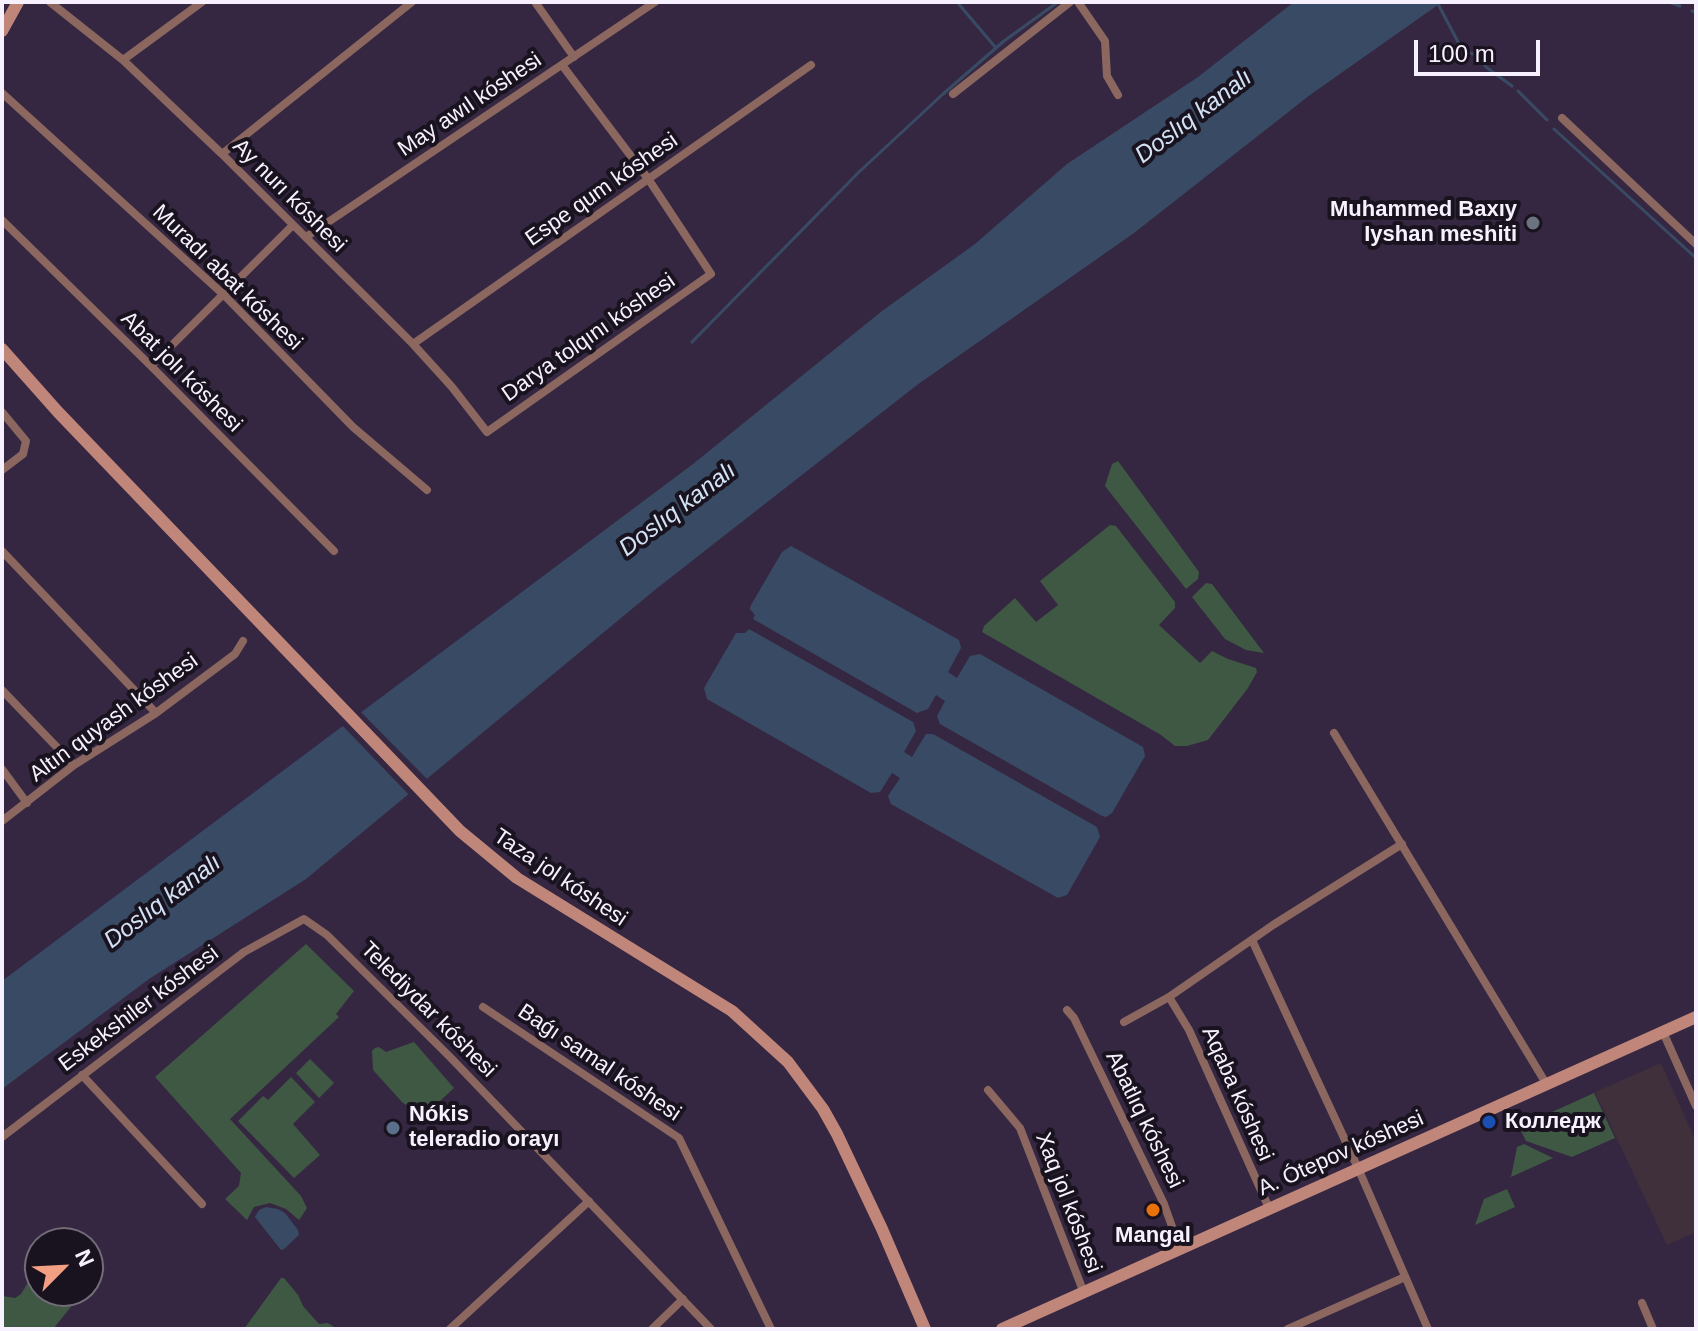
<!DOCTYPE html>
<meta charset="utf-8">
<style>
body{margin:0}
#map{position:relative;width:1698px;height:1331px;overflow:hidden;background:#352741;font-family:Helvetica,sans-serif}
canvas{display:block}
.frame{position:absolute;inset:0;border:4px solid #f7f0fe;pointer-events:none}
.north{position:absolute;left:24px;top:1227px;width:80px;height:80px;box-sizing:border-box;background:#19131f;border:2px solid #726b78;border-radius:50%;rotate:66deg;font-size:22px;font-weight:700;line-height:32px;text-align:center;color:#f7f0fe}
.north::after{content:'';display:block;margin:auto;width:28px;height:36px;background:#f39f84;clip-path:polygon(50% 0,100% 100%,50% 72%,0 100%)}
.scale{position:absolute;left:1414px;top:40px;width:126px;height:36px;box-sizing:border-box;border:4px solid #f7f0fe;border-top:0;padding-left:10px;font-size:24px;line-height:28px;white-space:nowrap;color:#f7f0fe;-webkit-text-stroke:6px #19131f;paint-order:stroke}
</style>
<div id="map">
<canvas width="1698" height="1331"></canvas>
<div class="frame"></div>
<div class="north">N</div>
<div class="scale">100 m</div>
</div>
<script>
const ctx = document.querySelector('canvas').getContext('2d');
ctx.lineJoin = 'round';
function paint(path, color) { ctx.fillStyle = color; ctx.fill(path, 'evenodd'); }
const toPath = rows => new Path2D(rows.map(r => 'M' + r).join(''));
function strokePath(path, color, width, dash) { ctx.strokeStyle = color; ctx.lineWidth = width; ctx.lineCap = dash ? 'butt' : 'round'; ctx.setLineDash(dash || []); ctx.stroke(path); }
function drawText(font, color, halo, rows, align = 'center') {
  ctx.font = font + ' Helvetica,sans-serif'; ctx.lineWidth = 8; ctx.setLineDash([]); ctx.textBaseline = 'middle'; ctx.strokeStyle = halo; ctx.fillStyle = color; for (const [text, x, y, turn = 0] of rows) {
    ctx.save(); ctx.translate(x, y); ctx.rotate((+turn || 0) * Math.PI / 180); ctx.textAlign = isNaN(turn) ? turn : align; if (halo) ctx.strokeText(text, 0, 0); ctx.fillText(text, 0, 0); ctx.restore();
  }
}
paint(toPath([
 [1661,1063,1696,1142,1696,1232,1667,1245,1595,1092]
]), '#40303b');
paint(toPath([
 [1118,461,1199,572,1198,579,1186,589,1105,486,1112,464],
 [1110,525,1116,526,1175,602,1175,608,1159,625,1200,663,1212,651,1228,659,1256,668,1257,672,1248,688,1208,740,1187,746,1175,746,1161,735,982,632,984,626,1015,598,1036,622,1058,605,1040,581],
 [1206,583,1212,584,1264,653,1246,650,1225,639,1192,597],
 [306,944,354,991,336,1014,339,1017,230,1119,301,1196,307,1208,299,1220,286,1209,270,1203,254,1207,247,1220,225,1199,239,1186,241,1173,155,1077],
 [414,1042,454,1088,426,1114,417,1113,402,1102,373,1070,372,1051,375,1048,379,1047,386,1052],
 [310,1059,334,1083,319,1098,296,1073],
 [291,1077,315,1102,293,1124,320,1155,294,1178,238,1121,263,1096,268,1100],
 [1594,1093,1615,1138,1572,1157,1526,1141,1519,1127],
 [1524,1144,1553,1158,1511,1177,1517,1147],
 [1507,1189,1515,1207,1475,1225,1484,1199],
 [34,1272,40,1274,40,1291,82,1293,53,1329,2,1329,2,1296,15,1298,21,1294],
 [281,1278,284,1278,298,1295,303,1306,319,1324,328,1323,337,1329,244,1329]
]), '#3f5843');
paint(toPath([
 [1294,2,1442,2,1310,95,1134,233,917,385,656,589,306,879,149,979,2,1089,2,981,693,464,882,311,975,244,1067,164,1198,77],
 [791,546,959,640,961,648,948,672,957,678,970,656,980,654,1143,747,1145,756,1112,813,1106,817,1102,816,940,724,937,716,945,701,936,695,928,709,917,713,753,619,755,615,750,609,751,605,782,552],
 [749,629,913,722,916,731,904,752,912,757,926,734,933,734,1097,827,1100,837,1067,895,1058,898,891,804,888,796,900,778,892,773,880,792,871,793,707,699,704,688,736,633,745,633],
 [266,1207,278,1209,285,1213,298,1230,299,1235,284,1249,281,1250,255,1217,259,1210]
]), '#394b64');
paint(toPath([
 [357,708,429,781,411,797,339,722]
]), '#352741');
strokePath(toPath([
 [957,2,996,48],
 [1669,2,1680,6],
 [1438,4,1458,42,1470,53,1479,56,1486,67,1512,86],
 [1692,11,1696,12],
 [1518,91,1547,120],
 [1554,129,1696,258],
 [692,342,859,172,943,94,1004,41,1058,2]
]), '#394b64', 3);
strokePath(toPath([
 [50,2,123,60,222,154,413,344,452,387,487,432,711,274,649,180,562,65],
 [535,2,574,57],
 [1078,2,1105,41,1107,76,1118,95],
 [123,60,202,2],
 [2,93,224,295,353,427,427,490],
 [953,94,1070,2],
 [1562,118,1696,244],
 [222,154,412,2],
 [2,220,151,366,334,551],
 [306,237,655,2],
 [413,344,811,65],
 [151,366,293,225],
 [2,412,26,441,23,454,2,470],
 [2,551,156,713],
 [2,690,74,765],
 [1334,733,1547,1085],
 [2,769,27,803],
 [2,821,74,765,156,713,235,654,243,641],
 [1252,940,1358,1168,1428,1329],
 [1169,997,1189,1030,1269,1208],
 [483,1007,679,1138,771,1329],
 [1067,1010,1074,1018,1164,1204,1180,1249],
 [1124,1022,1169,997,1273,925,1402,844],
 [1663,1032,1696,1106],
 [82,1075,202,1204],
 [988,1090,1020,1128,1084,1293],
 [2,1137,244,952,304,919,327,935,451,1058,711,1329],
 [1642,1303,1653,1329],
 [450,1329,589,1201],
 [652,1329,683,1299],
 [1288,1329,1405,1277]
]), '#8b675f', 8);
strokePath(toPath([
 [2,31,18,2],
 [2,349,58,412,460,831,517,878,732,1011,788,1062,823,1109,837,1134,882,1229,925,1329],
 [1002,1329,1696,1017]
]), '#c0867a', 12);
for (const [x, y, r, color] of [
 [1533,223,8,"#6b7280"],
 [1489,1122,8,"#1a4fb4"],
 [393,1128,8,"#5c6f8a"],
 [1153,1210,8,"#e8710a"]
]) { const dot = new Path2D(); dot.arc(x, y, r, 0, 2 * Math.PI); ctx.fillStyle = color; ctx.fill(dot); strokePath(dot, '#19131f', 3); }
drawText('22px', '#f7f0fe', '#19131f', [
 ["May awıl kóshesi",470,105,-34],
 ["Espe qum kóshesi",602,190,-35],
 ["Ay nurı kóshesi",289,196,45],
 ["Muradı abat kóshesi",227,278,44],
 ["Darya tolqını kóshesi",589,338,-35],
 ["Abat jolı kóshesi",181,372,45],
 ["Altın quyash kóshesi",114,718,-36],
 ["Taza jol kóshesi",560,878,34],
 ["Eskekshiler kóshesi",139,1009,-37],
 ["Telediydar kóshesi",428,1010,45],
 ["Baǵı samal kóshesi",599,1063,34],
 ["Aqaba kóshesi",1237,1094,66],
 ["Abatlıq kóshesi",1144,1120,64],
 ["A. Ótepov kóshesi",1341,1154,-24],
 ["Xaq jol kóshesi",1068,1203,69]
]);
drawText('bold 22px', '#f7f0fe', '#19131f', [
 ["Muhammed Baxıy",1517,210,"right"],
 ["Iyshan meshiti",1517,235,"right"],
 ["Nókis",409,1115],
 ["teleradio orayı",409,1140],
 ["Колледж",1505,1122],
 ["Mangal",1153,1236,"center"]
], 'left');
drawText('italic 24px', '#d4e2f6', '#19131f', [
 ["Doslıq kanalı",1194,117,-37],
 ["Doslıq kanalı",678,510,-37],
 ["Doslıq kanalı",163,902,-37]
]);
</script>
